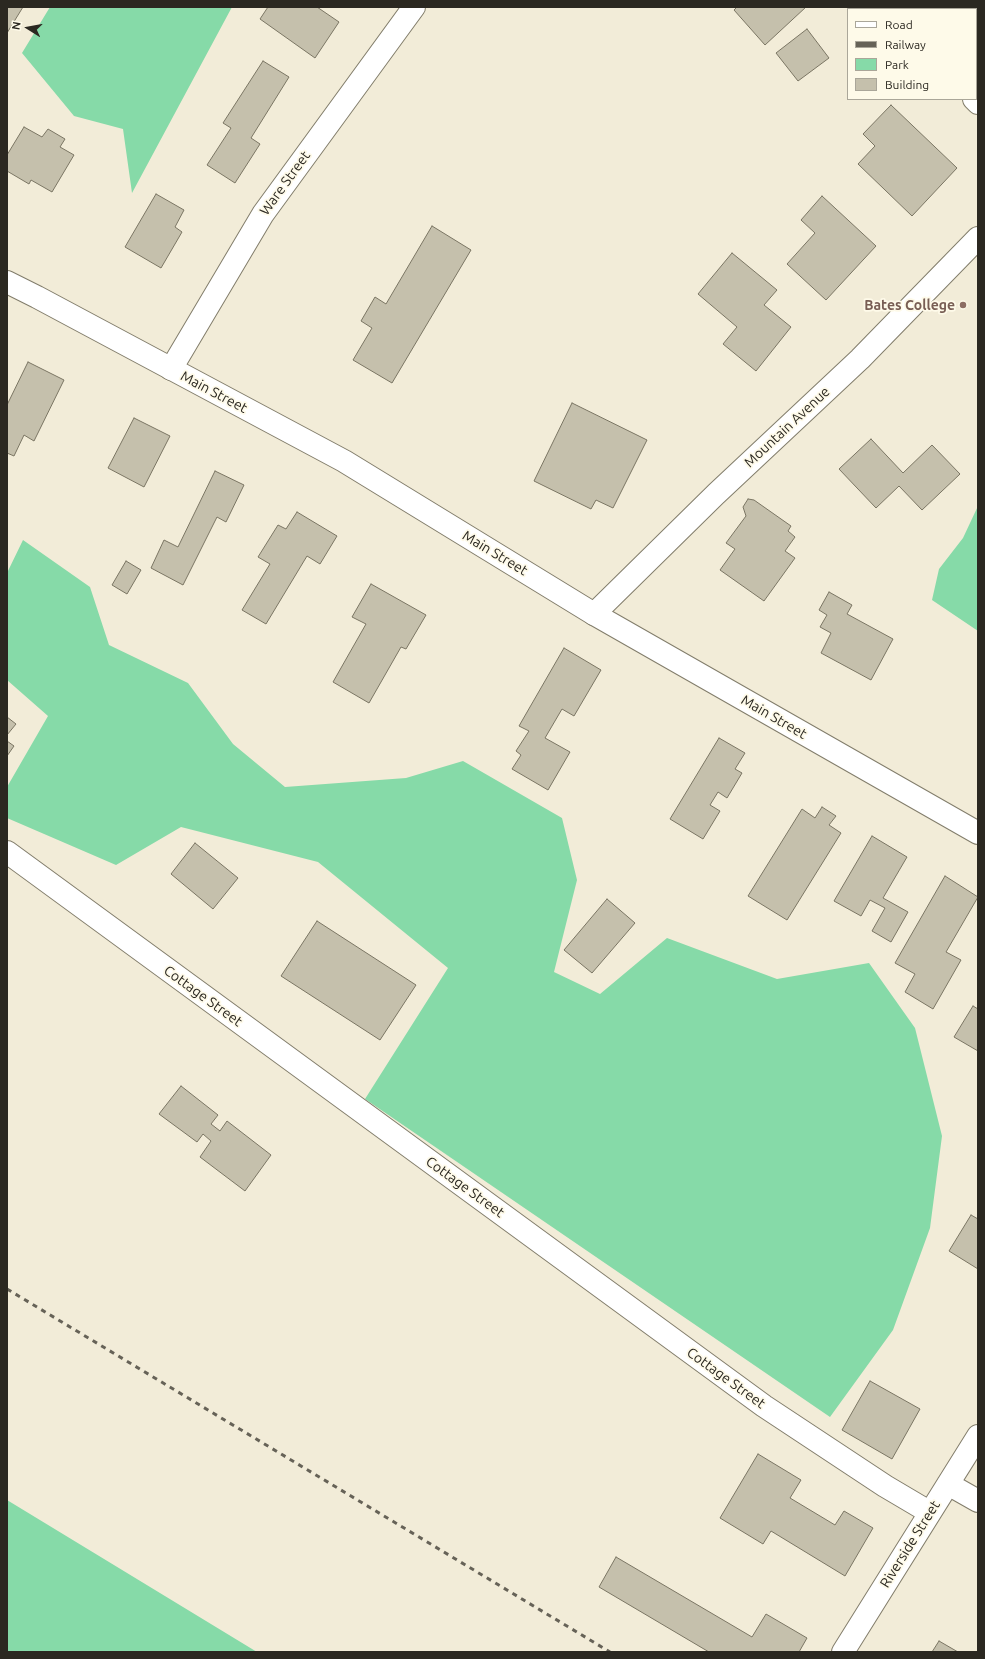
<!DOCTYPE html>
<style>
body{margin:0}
#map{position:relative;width:985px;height:1659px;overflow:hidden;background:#f2ecd8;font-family:Ubuntu,sans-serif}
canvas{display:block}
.frame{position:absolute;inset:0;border:8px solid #2b2821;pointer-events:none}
.legend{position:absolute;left:847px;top:8px;width:130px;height:92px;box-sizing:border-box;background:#fefae9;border:1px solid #aaa699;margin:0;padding:5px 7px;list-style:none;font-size:12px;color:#2b2821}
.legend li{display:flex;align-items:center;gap:8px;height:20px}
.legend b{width:20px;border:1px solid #aaa699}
.north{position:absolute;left:8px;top:8px;width:40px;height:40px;-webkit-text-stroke:3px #fefae9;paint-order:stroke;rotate:281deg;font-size:11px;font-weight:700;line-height:16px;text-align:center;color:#2b2821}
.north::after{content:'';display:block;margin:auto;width:14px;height:18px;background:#2b2821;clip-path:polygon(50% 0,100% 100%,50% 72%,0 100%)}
</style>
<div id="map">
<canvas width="985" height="1659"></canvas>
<div class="frame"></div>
<ul class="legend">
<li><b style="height:5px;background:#fff"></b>Road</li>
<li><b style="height:5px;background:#666257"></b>Railway</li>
<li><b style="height:11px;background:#86daa8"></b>Park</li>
<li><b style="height:11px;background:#c5c0ac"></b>Building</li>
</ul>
<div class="north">N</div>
</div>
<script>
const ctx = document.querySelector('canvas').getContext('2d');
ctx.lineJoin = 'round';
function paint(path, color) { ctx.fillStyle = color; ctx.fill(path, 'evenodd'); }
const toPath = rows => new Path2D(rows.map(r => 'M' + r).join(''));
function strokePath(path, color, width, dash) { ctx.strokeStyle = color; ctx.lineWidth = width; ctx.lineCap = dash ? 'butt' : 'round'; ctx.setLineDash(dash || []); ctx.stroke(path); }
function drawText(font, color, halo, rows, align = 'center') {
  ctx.font = font + ' Ubuntu,sans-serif'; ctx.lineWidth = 3.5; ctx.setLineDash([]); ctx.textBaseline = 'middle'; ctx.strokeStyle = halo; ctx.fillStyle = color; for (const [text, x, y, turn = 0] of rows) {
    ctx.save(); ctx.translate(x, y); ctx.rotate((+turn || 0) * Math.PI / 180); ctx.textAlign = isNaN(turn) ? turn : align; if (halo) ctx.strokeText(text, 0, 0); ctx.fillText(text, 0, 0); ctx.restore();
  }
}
paint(toPath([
 [50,7,232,7,132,193,123,129,74,116,22,53],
 [978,506,978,631,932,600,939,569,963,538],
 [23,540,90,587,109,645,188,683,233,744,285,787,406,778,463,761,562,818,577,880,554,972,600,994,667,938,777,979,869,963,915,1028,942,1136,930,1228,893,1330,830,1417,365,1099,448,968,318,862,181,827,116,865,7,818,7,787,48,716,7,680,7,573],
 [7,1500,257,1652,7,1652]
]), '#86daa8');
const building = toPath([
 [7,7,23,7,7,33,7,7],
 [268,7,317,7,339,22,315,58,260,19,268,7],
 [737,7,806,7,765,45,734,10,737,7],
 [953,7,967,7,969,9,951,9,953,7],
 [976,18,978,20,978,37,976,38,976,18],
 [807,29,829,58,798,81,776,53,807,29],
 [263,61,289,77,251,138,260,144,235,183,207,165,231,128,223,123,263,61],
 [891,105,957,168,912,216,858,164,875,146,863,134,891,105],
 [24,127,42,137,48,129,65,139,60,147,74,155,52,192,31,180,29,184,7,171,7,155,24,127],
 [156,194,184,210,175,227,182,232,161,268,125,247,156,194],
 [822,196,876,246,826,300,787,264,815,233,801,220,822,196],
 [432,226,471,250,392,383,353,360,372,328,361,321,375,297,386,304,432,226],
 [732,253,777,290,764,305,791,327,756,371,723,344,737,327,698,294,732,253],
 [28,362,64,380,34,441,24,435,14,456,7,453,7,405,28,362],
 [572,403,647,440,613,508,596,500,591,509,534,481,572,403],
 [134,418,170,436,144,487,108,468,134,418],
 [871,439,903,473,932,445,960,474,922,510,899,486,876,508,839,469,871,439],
 [215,471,244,485,226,522,217,517,183,585,151,568,164,540,178,547,215,471],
 [748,499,754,500,791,526,788,531,795,537,785,551,795,558,764,601,720,570,735,549,726,543,746,516,743,507,748,499],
 [297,512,337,536,320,564,307,556,266,624,242,610,270,564,258,557,278,525,286,529,297,512],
 [126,561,141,570,127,594,112,585,126,561],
 [371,584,426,615,406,649,401,647,369,703,333,682,366,624,352,617,371,584],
 [829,592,852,605,847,614,893,639,871,680,821,653,831,633,820,627,827,615,819,610,829,592],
 [564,648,601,670,574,716,562,709,545,738,570,752,548,790,512,769,521,755,516,751,529,731,519,726,564,648],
 [7,717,16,724,7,735,7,717],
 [719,738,745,753,735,769,742,773,727,798,718,792,710,805,720,811,703,839,670,819,719,738],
 [7,741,14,746,7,756,7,741],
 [822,807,836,816,829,825,841,833,787,920,748,896,802,809,815,818,822,807],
 [872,836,907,857,883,898,908,912,891,942,872,931,885,908,870,900,861,916,834,901,872,836],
 [195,843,238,878,213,909,171,874,195,843],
 [945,876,978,897,946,952,961,960,933,1009,905,992,915,974,895,963,945,876],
 [607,899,635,923,592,973,564,950,607,899],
 [317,921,416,985,380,1040,281,976,317,921],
 [973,1006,978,1009,978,1051,954,1037,973,1006],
 [181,1086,218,1115,211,1124,220,1131,227,1121,271,1155,245,1191,200,1157,211,1141,203,1134,197,1142,159,1114,181,1086],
 [971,1215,978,1219,978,1269,949,1251,971,1215],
 [870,1381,920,1409,892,1459,842,1430,870,1381],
 [758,1454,801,1480,790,1498,835,1525,844,1511,873,1528,845,1576,771,1531,763,1544,720,1518,758,1454],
 [616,1557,752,1637,766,1614,807,1638,799,1652,709,1652,599,1587,616,1557],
 [939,1641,958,1652,932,1652,939,1641]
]);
paint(building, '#c5c0ac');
strokePath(building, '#7a7563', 1);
const minor = toPath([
 [890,7,892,9],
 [974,99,978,103],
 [171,369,263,214,414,7],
 [594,614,716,494,860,359,978,238],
 [7,852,764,1406,885,1486,929,1512],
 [948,1484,978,1501],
 [843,1652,978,1436]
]);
const highway = toPath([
 [7,282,37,297,344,461,594,614,978,833]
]);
strokePath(minor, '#827d6b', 24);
strokePath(highway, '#827d6b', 24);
strokePath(minor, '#fff', 22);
strokePath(highway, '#fff', 22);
strokePath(toPath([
 [7,1289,610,1652]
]), '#666257', 3, [5, 5]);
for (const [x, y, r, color] of [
 [963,305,4,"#8d6e63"]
]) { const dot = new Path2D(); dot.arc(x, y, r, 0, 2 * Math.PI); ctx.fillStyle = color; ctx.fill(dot); strokePath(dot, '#fefae9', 1.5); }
drawText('14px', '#2b2821', '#fefae9', [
 ["Ware Street",285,183,-54],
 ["Main Street",214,392,28],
 ["Mountain Avenue",787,427,-43],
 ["Main Street",495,553,31],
 ["Main Street",774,717,30],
 ["Cottage Street",203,996,36],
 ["Cottage Street",465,1187,36],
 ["Cottage Street",726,1378,36],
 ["Riverside Street",910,1544,-58]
]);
drawText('bold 14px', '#785e54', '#fefae9', [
 ["Bates College",955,305]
], 'right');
</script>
